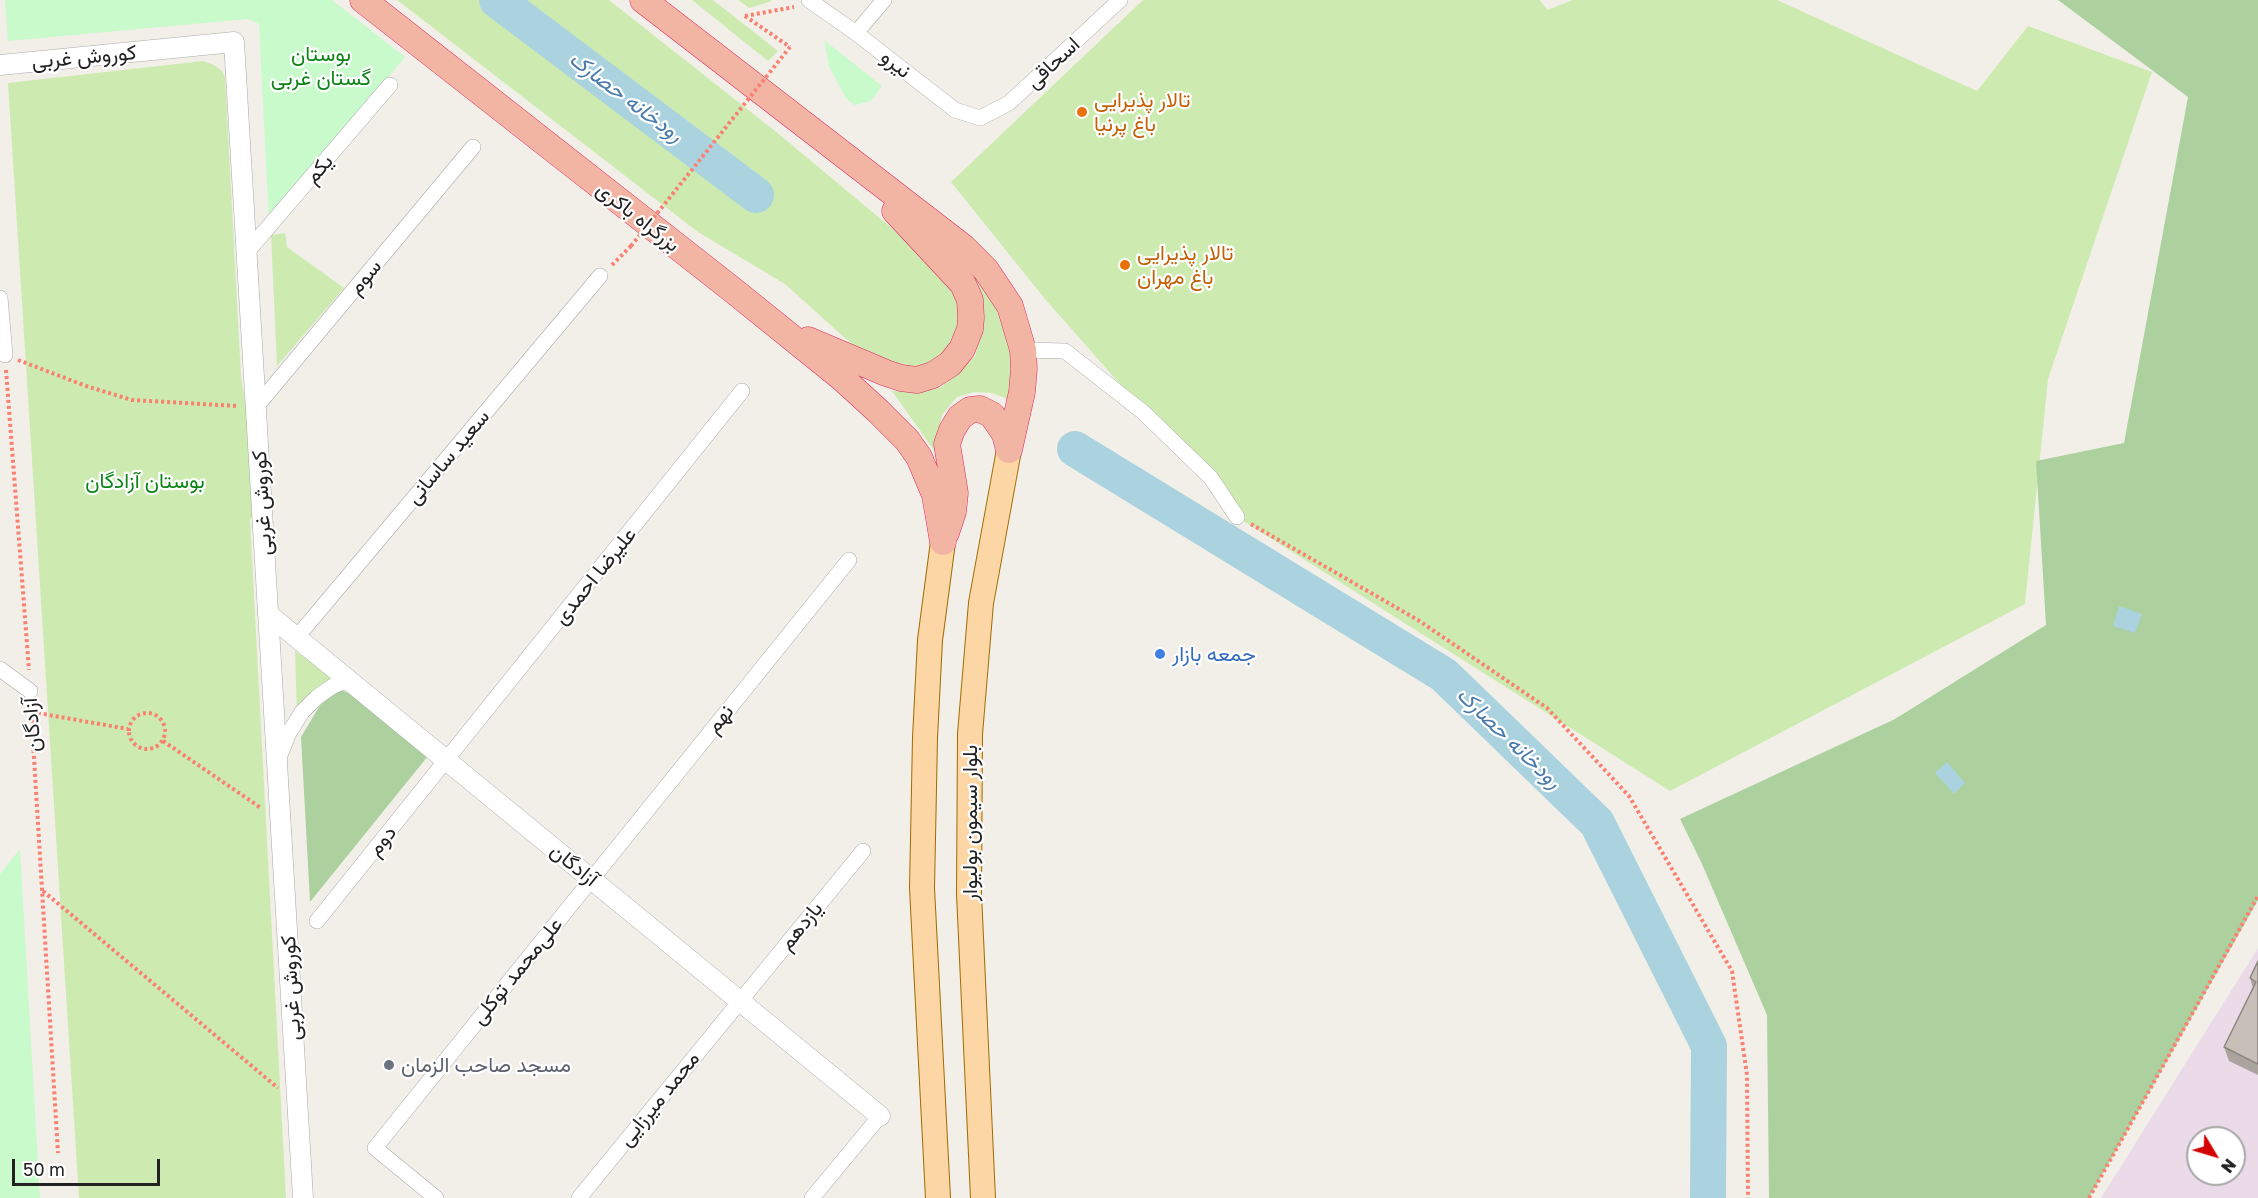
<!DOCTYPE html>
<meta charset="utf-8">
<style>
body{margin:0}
#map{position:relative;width:2258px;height:1198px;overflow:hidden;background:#f2efe9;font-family:"Golos Text",sans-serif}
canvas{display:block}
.north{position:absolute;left:2186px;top:1126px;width:60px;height:60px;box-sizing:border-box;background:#fff;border:2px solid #a7a7a7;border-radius:50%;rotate:128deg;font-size:16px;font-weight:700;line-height:24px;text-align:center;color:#222}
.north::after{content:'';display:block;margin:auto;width:21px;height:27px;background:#d40000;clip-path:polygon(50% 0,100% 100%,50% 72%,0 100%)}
.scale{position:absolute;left:12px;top:1159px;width:148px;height:27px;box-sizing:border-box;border:3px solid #222;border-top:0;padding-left:8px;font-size:18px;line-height:21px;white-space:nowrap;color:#222;-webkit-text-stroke:4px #fff;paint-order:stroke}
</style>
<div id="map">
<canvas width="2258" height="1198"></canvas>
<div class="north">N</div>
<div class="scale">50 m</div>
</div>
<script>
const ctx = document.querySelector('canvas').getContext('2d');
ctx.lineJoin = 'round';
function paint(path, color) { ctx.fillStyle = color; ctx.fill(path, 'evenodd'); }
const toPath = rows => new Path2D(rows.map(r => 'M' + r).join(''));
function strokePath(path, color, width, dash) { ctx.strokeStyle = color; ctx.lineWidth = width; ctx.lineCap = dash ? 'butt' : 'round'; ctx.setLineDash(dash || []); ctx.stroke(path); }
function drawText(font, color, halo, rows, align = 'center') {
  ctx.font = font + ' "Golos Text",Vazirmatn,sans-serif'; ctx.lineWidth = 4.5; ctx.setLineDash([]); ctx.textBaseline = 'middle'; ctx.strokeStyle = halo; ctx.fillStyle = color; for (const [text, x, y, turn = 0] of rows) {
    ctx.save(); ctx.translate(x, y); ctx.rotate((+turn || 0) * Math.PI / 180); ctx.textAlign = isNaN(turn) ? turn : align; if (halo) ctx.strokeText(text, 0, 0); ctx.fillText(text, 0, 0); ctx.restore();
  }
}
paint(toPath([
 [2258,948,2258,1198,2101,1198],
 [2198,1138,2234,1138,2234,1174,2198,1174]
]), '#ebdbe8');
paint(toPath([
 [397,0,609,0,775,131,930,260,966,311,958,344,914,374,865,356,785,284,698,232],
 [692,0,713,0,778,51,768,61],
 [738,0,770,0,772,1,749,8],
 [1143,0,1540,0,1547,10,1573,0,1777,0,1977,91,2028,26,2152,72,2048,379,2025,604,1670,791,1237,517,1045,299,951,182],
 [203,61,214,65,222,71,225,77,241,377,262,501,250,520,286,1198,79,1198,8,83],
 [285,233,287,247,344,288,277,366,271,235],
 [974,276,987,290,1001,315,1013,360,1010,405,1005,398,992,393,974,392,957,397,942,415,937,435,938,456,892,391,914,392,940,388,956,375,975,356,984,320],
 [295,651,335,679,297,715]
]), '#cdebb0');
paint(toPath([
 [2058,0,2258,0,2258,900,2089,1198,1769,1198,1767,1015,1702,864,1680,819,1895,719,2046,625,2036,461,2124,443,2188,97],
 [337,689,355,695,428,756,310,902,301,737,319,707]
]), '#add19e');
paint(toPath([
 [5,0,332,0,405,57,269,224,259,24,248,19,8,41],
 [824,40,882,86,871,101,854,105,845,97,829,66],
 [20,849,40,1198,0,1198,0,874]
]), '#c8facc');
paint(toPath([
 [2119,606,2142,614,2135,633,2113,626],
 [1947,762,1965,783,1954,794,1935,773]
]), '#aad3df');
strokePath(toPath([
 [497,0,756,195],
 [1075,449,1444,675,1597,823,1709,1046,1708,1198]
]), '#aad3df', 36);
const minor = toPath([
 [809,0,856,33,955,110,980,118,1009,103,1120,0],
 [856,33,884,0],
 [247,252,390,85],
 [0,298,5,355],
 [1023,350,1065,351,1143,412,1211,478,1237,517],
 [256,407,473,147],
 [297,637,600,276],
 [0,669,30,691],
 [278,760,289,733,302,712,317,697,333,686,348,680],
 [317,921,742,391],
 [436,1198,375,1148,849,560],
 [579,1198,863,851],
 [812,1198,880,1116]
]);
const tertiary = toPath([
 [0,65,234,42,303,1198],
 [268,614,880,1116]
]);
const primary = toPath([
 [938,1198,922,888,925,738,930,640,943,542],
 [983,1198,969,894,970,734,981,603,1009,450]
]);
const trunk = toPath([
 [363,0,734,291,843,379,878,411,907,440,919,457,935,495,943,542],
 [643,0,963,247,986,270,1010,306,1023,350,1024,369,1022,392,1009,450],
 [808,340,886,373,901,378,917,380,933,375,950,364,962,349,970,329,971,318,970,300,963,284,895,211],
 [946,533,953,512,955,493,947,444,952,430,960,417,970,410,980,409,992,415,1005,434,1009,450]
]);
strokePath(minor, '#a9a9a9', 16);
strokePath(tertiary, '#a9a9a9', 21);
strokePath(primary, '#a06b00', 26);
strokePath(trunk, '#dc2a67', 27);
strokePath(toPath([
 [745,16,794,7],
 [745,16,790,47],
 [612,265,631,246],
 [18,360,86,386,132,400,237,406],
 [6,370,29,670],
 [1251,524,1418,620,1547,708,1629,796,1732,971,1747,1075,1748,1198],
 [31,708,58,1153],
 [32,712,128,729],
 '129 731a18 18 0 1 1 36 0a18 18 0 1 1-36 0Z',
 [163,741,261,808],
 [43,891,278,1088],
 [2089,1198,2258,896]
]), '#fa8072', 4, [3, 3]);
strokePath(minor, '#fff', 15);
strokePath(tertiary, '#fff', 20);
strokePath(primary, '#fcd6a4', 24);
strokePath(trunk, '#f2b4a3', 26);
strokePath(toPath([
 [631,246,790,47]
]), '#fa8072', 4, [3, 3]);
paint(toPath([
 [2258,961,2258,1075,2229,1061,2224,1047,2253,988,2250,978]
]), '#aba49e');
const building = toPath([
 [2258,961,2258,1064,2224,1047,2256,982,2250,978,2258,961]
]);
paint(building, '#c7bfb8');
strokePath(building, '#8b8681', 1.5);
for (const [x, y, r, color] of [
 [1082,112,6,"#e8710a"],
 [1125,265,6,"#e8710a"],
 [1160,654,6,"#3f7fe0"],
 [389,1065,6,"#6b7280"]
]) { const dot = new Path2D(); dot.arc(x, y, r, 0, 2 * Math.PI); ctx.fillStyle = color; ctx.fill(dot); strokePath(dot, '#fff', 2); }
drawText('21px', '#0c8416', '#fff', [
 ["بوستان",321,54],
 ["گستان غربی",321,78],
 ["بوستان آزادگان",145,481]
]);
drawText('21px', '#222', '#fff', [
 ["کوروش غربی",84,57,-5],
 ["اسحاقی",1053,63,-43],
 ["نیرو",896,64,38],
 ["یکم",319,169,-49],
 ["بزرگراه باکری",638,217,38],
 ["سوم",365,277,-50],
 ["سعید ساسانی",448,457,-50],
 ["کوروش غربی",262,503,-93],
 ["علیرضا احمدی",595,576,-51],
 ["نهم",720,719,-51],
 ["آزادگان",32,725,-94],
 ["بلوار سیمون بولیوار",970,823,-90],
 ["دوم",382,841,-51],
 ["آزادگان",574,865,39],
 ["یازدهم",801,926,-51],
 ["علی‌محمد توکلی",517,971,-51],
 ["کوروش غربی",291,988,-93],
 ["محمد میرزایی",659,1099,-51]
]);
drawText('21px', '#c56008', '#fff', [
 ["تالار پذیرایی",1094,100],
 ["باغ پرنیا",1094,124],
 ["تالار پذیرایی",1137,253],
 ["باغ مهران",1137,277]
], 'left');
drawText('21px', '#366cbe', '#fff', [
 ["جمعه بازار",1172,654]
], 'left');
drawText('21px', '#5b616d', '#fff', [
 ["مسجد صاحب الزمان",401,1065]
], 'left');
drawText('italic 22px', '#4a7aab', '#fff', [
 ["رودخانه حصارک",626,97,37],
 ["رودخانه حصارک",1509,738,44]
]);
</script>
